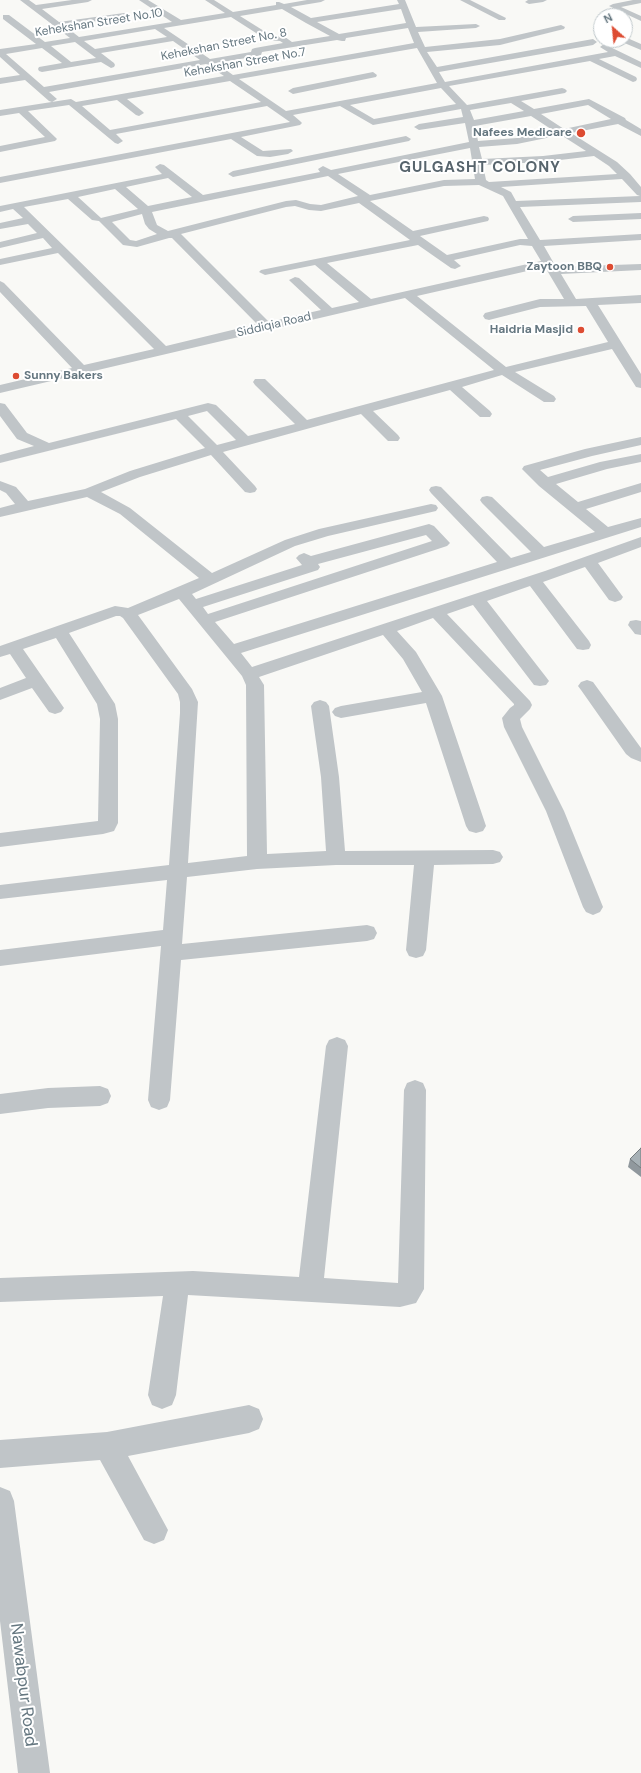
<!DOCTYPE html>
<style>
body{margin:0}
#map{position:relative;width:641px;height:1773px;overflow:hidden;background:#f9f9f6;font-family:"DM Sans",sans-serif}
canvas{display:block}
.north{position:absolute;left:593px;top:8px;width:40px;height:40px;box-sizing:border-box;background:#fff;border:1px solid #c1c9cc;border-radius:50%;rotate:333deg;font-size:11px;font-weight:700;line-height:16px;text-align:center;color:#657780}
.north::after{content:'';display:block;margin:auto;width:14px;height:18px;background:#dd4c32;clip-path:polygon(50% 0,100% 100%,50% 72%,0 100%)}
</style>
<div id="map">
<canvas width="641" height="1773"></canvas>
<div class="north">N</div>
</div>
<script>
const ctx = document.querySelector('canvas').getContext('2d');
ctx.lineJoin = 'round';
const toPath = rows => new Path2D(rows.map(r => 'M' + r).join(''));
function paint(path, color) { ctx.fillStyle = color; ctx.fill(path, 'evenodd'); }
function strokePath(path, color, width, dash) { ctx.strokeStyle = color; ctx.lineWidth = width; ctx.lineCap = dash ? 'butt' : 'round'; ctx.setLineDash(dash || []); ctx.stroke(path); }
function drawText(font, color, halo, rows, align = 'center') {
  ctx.font = font + ' "DM Sans",sans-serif'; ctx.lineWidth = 4; ctx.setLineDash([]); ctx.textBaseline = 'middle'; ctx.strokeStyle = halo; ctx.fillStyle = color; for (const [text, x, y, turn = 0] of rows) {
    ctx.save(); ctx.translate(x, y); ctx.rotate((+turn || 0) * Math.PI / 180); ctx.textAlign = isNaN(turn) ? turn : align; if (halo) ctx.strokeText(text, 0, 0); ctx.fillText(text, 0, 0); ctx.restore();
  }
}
paint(toPath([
 [20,0,29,0,36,5,72,0,92,0,88,2,42,9,59,22,124,13,128,15,124,17,65,26,79,37,172,22,139,0,148,0,181,20,225,13,205,0,214,0,233,12,276,5,276,2,279,2,284,4,307,0,325,0,321,2,291,7,311,18,399,4,397,0,405,0,416,27,476,24,480,26,476,28,418,32,425,47,500,39,561,25,565,27,564,29,500,45,427,52,437,67,593,39,597,42,593,45,439,72,445,82,608,52,600,47,604,44,641,62,641,68,615,56,599,59,636,77,637,79,636,81,633,82,590,61,449,86,467,105,562,88,565,89,567,91,565,93,521,101,534,109,589,99,625,118,626,120,641,129,641,136,618,124,571,133,617,162,630,174,641,187,641,202,520,207,540,240,641,234,641,240,544,246,556,267,641,264,641,270,561,274,576,299,641,295,641,303,598,305,641,374,641,388,636,387,612,349,515,372,554,396,556,399,554,402,544,402,502,375,462,387,490,411,492,414,490,417,480,417,450,390,373,411,398,435,400,438,398,441,388,441,361,414,223,452,255,486,257,489,255,492,250,493,245,492,211,455,140,477,101,492,130,508,212,573,285,540,319,529,431,504,436,505,438,508,436,511,328,536,295,546,192,594,196,599,302,565,296,558,299,555,304,553,311,556,429,524,434,526,450,543,447,546,215,622,234,644,497,562,431,493,429,490,431,487,436,486,441,487,511,558,531,552,482,503,480,500,482,497,487,496,492,497,544,547,595,532,539,486,522,469,524,466,585,449,641,437,641,445,592,456,540,470,548,477,600,462,641,454,641,462,607,469,556,484,578,502,641,483,641,492,586,509,608,527,641,518,641,527,241,653,252,667,545,571,641,537,641,547,598,563,623,597,621,600,615,602,609,600,585,567,543,582,589,641,591,645,589,649,583,650,577,649,530,586,487,601,546,677,549,681,546,685,540,686,534,685,473,605,447,614,530,701,532,705,530,709,520,719,522,727,564,811,603,907,600,912,593,915,586,912,583,907,546,811,504,727,502,718,510,708,514,705,514,704,433,618,397,631,416,652,442,696,486,826,483,831,476,833,469,831,466,826,426,703,341,718,335,716,332,712,335,708,341,706,422,692,403,659,383,635,259,677,264,685,267,854,326,851,321,777,311,706,314,702,320,700,326,702,329,706,339,777,345,851,493,850,500,852,503,857,500,862,493,864,434,865,426,950,423,956,416,958,409,956,406,950,414,865,336,865,257,869,187,877,182,944,367,925,374,927,377,933,374,939,367,941,181,960,170,1100,167,1107,159,1110,151,1107,148,1100,161,946,0,966,0,950,163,930,167,880,0,899,0,885,169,865,180,713,180,702,178,694,123,618,120,616,116,616,69,633,115,704,118,719,118,823,114,831,103,834,0,847,0,833,98,821,100,719,97,704,56,638,23,649,64,708,61,712,55,714,49,712,32,688,0,700,0,688,26,678,10,654,0,657,0,646,109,608,115,606,128,608,199,578,120,514,87,497,0,517,0,508,15,504,6,493,0,490,0,481,16,487,28,501,85,489,130,471,205,448,176,419,0,463,0,455,34,446,17,439,0,416,0,403,5,404,27,433,49,443,208,403,216,405,248,436,295,424,255,385,253,382,255,379,265,379,307,420,494,370,405,298,0,393,0,385,72,368,0,292,0,281,4,283,84,365,154,349,58,253,0,265,0,259,52,248,43,238,0,248,0,242,37,233,28,224,0,229,0,223,23,218,13,209,0,212,0,206,162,174,155,167,160,164,164,165,203,195,320,172,318,169,323,166,331,170,469,142,465,123,419,130,414,127,419,124,463,117,461,109,373,125,340,106,293,115,300,121,302,123,300,125,241,137,263,151,291,149,293,151,288,154,270,157,257,156,231,139,0,183,0,177,290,122,267,106,116,134,123,141,118,144,115,143,69,105,28,111,55,137,57,139,55,141,0,152,0,146,45,137,19,113,0,116,0,110,71,99,76,102,224,76,206,64,49,92,57,99,52,102,49,101,25,80,0,84,0,78,20,75,0,57,0,49,36,44,3,19,3,15,9,15,45,42,70,38,20,0],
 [282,9,306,23,330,36,292,42,285,37,272,36,240,16,282,9],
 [401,9,406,23,339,34,317,22,401,9],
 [231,17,267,40,280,41,283,43,255,48,252,49,251,52,210,59,164,28,231,17],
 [408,28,414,43,233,75,216,63,258,56,261,55,262,52,337,40,342,41,345,41,346,38,408,28],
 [155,29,167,37,95,49,84,41,155,29],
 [173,41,200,60,44,87,6,54,42,48,62,63,39,67,38,69,39,71,42,72,101,62,111,68,114,67,115,65,114,63,101,53,173,41],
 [75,42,96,58,71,62,51,46,75,42],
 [417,48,437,83,286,111,239,79,417,48],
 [230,81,261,102,110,130,82,106,117,100,136,115,139,116,144,113,142,111,127,99,230,81],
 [441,88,456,104,374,119,350,105,441,88],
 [511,103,524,111,474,120,470,110,511,103],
 [588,105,611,119,564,129,541,114,588,105],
 [531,116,554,131,517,138,478,141,475,126,531,116],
 [561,135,586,151,543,156,482,159,479,147,517,144,561,135],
 [470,148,475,179,444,180,370,195,338,174,470,148],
 [594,156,609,166,617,174,489,182,486,180,483,165,543,162,594,156],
 [328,176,358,196,321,205,310,204,296,200,286,201,168,231,157,225,152,212,328,176],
 [168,178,192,197,148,206,126,187,168,178],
 [622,179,637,195,640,196,516,201,511,192,501,187,622,179],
 [479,185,503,196,528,239,520,239,447,255,420,236,488,221,489,219,488,217,484,216,413,231,370,201,444,186,479,185],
 [115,189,138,209,101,218,78,197,115,189],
 [68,199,92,220,99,221,123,245,137,247,169,238,172,238,257,324,166,346,24,207,68,199],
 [359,203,410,240,261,270,259,272,265,275,315,265,359,302,332,308,299,278,295,277,289,280,291,282,321,310,269,322,181,234,286,207,295,206,309,210,321,211,359,203],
 [142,214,145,224,149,229,157,234,136,241,130,240,112,222,142,214],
 [418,245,451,268,455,269,461,266,454,260,520,245,532,246,541,261,371,299,327,263,418,245],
 [545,267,564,299,540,299,485,313,483,316,485,319,489,320,540,307,586,306,608,342,506,367,417,296,545,267],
 [207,411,236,440,217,445,188,416,207,411],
 [426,535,432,541,208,614,203,607,318,570,320,567,318,564,426,535],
 [179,599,242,676,246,685,247,856,188,863,198,702,192,689,138,615,179,599],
 [460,0,470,0,506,18,505,20,499,20,460,0],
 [528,0,547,0,543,2,529,4,525,2,528,0],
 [633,0,641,0,641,3,621,7,641,16,641,21,609,6,613,4,633,0],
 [625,37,641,44,641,50,622,42,621,40,625,40,625,37],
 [373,72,377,75,376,77,293,94,288,91,293,88,373,72],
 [406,136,411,139,409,141,233,177,228,174,233,171,406,136],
 [641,213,641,219,573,222,568,219,573,216,641,213],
 [636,620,641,621,641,635,635,634,628,625,630,621,636,620],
 [587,680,593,682,641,748,641,762,631,758,626,754,581,690,578,686,581,682,587,680],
 [337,1037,345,1040,348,1046,324,1278,398,1283,404,1090,407,1083,415,1080,423,1083,426,1090,424,1289,416,1303,400,1307,188,1295,176,1395,172,1405,162,1409,152,1405,148,1395,163,1296,0,1302,0,1278,193,1271,299,1277,326,1046,329,1040,337,1037],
 [100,1086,108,1089,111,1096,108,1103,100,1106,48,1108,0,1114,0,1094,48,1088,100,1086],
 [249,1405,259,1409,263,1419,259,1429,249,1433,128,1456,168,1530,164,1540,154,1544,144,1540,100,1460,0,1468,0,1440,107,1432,249,1405],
 [0,1487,10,1491,14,1501,50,1773,18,1773,0,1621,0,1487]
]), '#c0c5c8');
paint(toPath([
 [641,1148,641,1177,628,1167,630,1159]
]), '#90989d');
const building = toPath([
 [641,1148,641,1168,630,1159,641,1148]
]);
paint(building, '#a7b1b6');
strokePath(building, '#757c7f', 1);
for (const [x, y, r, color] of [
 [581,133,5,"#dd4c32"],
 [610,267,4,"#dd4c32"],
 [581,330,4,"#dd4c32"],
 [16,376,4,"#dd4c32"]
]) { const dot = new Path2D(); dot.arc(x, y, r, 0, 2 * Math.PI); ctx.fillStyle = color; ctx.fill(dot); strokePath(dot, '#fff', 1.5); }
drawText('12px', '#657780', '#fff', [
 ["Kehekshan Street No.10",99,23,-9],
 ["Kehekshan Street No. 8",224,45,-11],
 ["Kehekshan Street No.7",245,63,-10],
 ["Siddiqia Road",274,325,-13]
]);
drawText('bold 12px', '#657780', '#fff', [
 ["Nafees Medicare",572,133],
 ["Zaytoon BBQ",602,267],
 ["Haidria Masjid",573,330],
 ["Sunny Bakers",24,376,"left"]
], 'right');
ctx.letterSpacing = '1px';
drawText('bold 15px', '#57646c', '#fff', [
 ["GULGASHT COLONY",480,168]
]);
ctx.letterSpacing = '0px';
drawText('17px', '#657780', '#fff', [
 ["Nawabpur Road",23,1685,83]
]);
</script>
